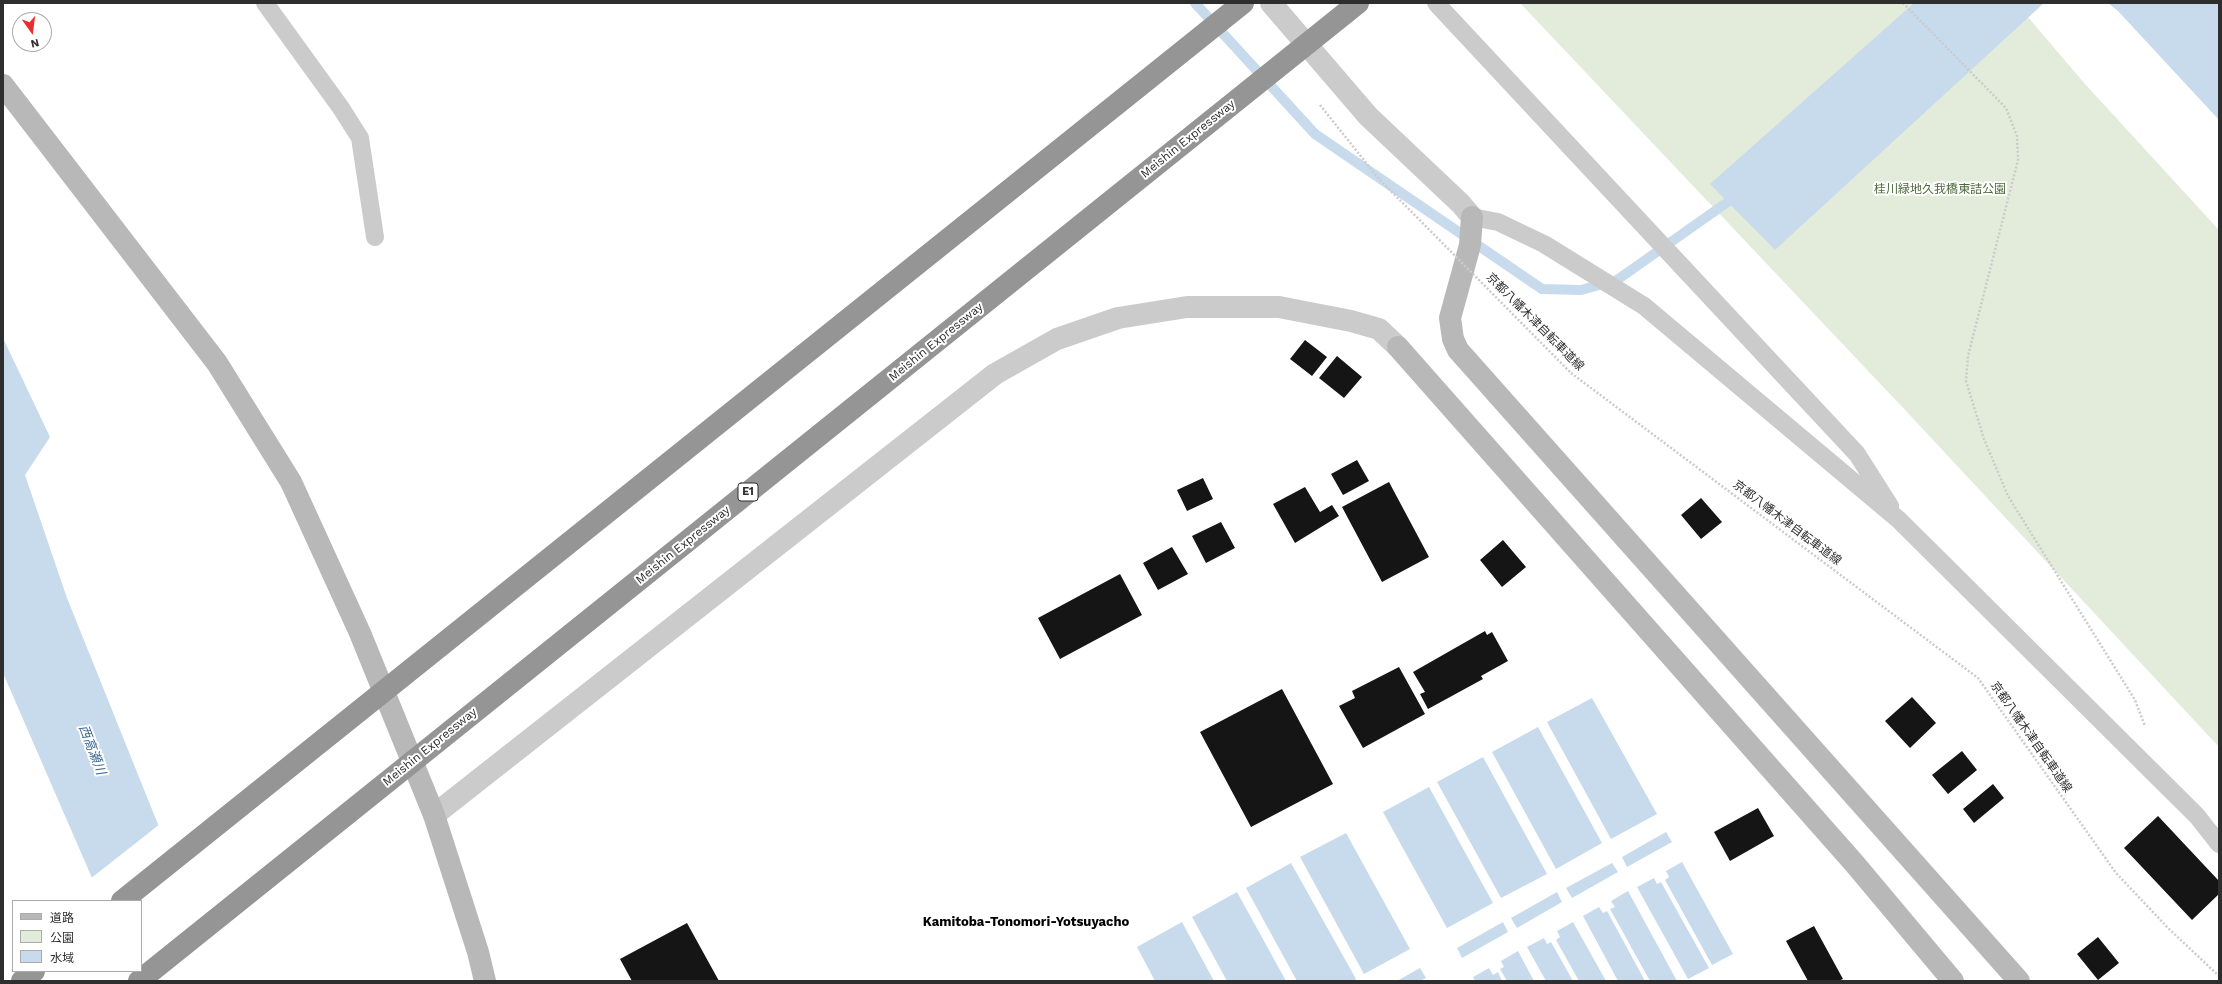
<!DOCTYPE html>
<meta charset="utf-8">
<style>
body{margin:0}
#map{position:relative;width:2222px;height:984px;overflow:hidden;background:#fff;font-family:"Work Sans","Noto Sans JP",sans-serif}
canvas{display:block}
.frame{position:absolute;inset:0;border:4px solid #2e2e2e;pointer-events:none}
.legend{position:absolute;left:12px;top:900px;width:130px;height:72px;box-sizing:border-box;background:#fff;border:1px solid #ababab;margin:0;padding:5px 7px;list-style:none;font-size:12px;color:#2e2e2e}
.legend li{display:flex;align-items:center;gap:8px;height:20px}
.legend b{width:20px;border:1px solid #ababab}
.north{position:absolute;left:12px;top:12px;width:40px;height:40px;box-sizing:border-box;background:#fff;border:1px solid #ababab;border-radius:50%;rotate:166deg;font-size:11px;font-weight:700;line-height:16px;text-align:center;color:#2e2e2e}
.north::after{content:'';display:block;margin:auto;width:14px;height:18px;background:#e82f2d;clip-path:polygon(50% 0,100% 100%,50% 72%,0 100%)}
</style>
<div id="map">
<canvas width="2222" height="984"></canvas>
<div class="frame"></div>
<ul class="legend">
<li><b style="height:5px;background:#b8b8b8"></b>道路</li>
<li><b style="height:11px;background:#e3ecdb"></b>公園</li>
<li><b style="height:11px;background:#c7dbec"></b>水域</li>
</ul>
<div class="north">N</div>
</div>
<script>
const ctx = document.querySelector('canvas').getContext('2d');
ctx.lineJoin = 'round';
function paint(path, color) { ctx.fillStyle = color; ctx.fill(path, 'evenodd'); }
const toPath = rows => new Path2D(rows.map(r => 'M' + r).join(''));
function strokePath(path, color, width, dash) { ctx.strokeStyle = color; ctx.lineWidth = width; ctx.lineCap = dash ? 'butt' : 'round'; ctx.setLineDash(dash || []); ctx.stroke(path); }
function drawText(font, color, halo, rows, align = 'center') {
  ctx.font = font + ' "Work Sans","Noto Sans JP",sans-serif'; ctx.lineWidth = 4; ctx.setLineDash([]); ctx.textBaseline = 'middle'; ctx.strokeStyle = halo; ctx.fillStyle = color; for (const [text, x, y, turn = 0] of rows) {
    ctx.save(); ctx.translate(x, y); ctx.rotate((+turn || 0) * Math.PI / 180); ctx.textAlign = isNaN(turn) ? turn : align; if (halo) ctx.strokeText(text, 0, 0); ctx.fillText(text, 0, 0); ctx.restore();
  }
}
paint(toPath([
 [1520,3,2016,3,2085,84,2219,230,2219,747,1906,411]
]), '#e3ecdb');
paint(toPath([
 [1914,3,2044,3,1775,250,1710,184],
 [2108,3,2219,3,2219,120,2118,11],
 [3,338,50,437,25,475,67,598,221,981,141,971,141,901,102,901,3,673],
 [1592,698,1657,814,1611,839,1547,722],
 [1538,727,1602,843,1556,869,1492,752],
 [1483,757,1547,874,1501,898,1437,782],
 [1429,787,1493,903,1447,928,1383,812],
 [1666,832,1672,842,1627,867,1622,857],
 [1346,833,1410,949,1364,974,1300,857],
 [1682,862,1733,954,1712,965,1665,880,1669,877,1666,871],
 [1291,863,1356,979,1353,981,1297,981,1246,888],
 [1612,863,1618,872,1572,898,1566,888],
 [1654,878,1657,884,1661,882,1709,968,1688,979,1637,887],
 [1628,891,1677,981,1650,981,1610,909,1615,907,1611,901],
 [1237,892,1286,981,1227,981,1192,917],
 [1557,892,1562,902,1517,928,1511,918],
 [1599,907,1603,913,1607,911,1645,981,1618,981,1583,916],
 [1182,922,1214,981,1155,981,1137,947],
 [1503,922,1508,932,1462,958,1457,948],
 [1573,922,1606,981,1579,981,1556,940,1560,937,1557,931],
 [1544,938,1547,944,1551,942,1573,981,1546,981,1527,947],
 [1518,951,1534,981,1507,981,1500,969,1504,967,1501,961],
 [1420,968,1426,978,1420,981,1397,981],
 [1489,968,1493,975,1498,972,1502,981,1475,981,1473,977]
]), '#c7dbec');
paint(toPath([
 [160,824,222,980,221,981,134,981,130,971,141,971,141,901,100,901,90,879]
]), '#fff');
strokePath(toPath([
 [1195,3,1315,134,1542,289,1581,290,1617,280,1739,194]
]), '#c7dbec', 10);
paint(toPath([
 [1305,340,1327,357,1312,376,1290,359],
 [1337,356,1362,377,1344,398,1319,378],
 [1357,460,1369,481,1343,495,1331,474],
 [1203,478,1213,499,1187,511,1177,490],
 [1389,482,1429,557,1382,582,1342,507],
 [1305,487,1320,512,1332,505,1339,516,1295,543,1273,504],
 [1701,498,1722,522,1701,539,1681,515],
 [1221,522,1235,548,1206,563,1192,536],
 [1503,540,1526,567,1502,587,1480,560],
 [1172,547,1188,574,1158,590,1143,563],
 [1120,574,1142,615,1060,659,1038,618],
 [1485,631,1487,635,1492,632,1508,661,1481,676,1483,679,1428,709,1420,694,1425,692,1413,672],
 [1399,667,1425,714,1363,748,1339,706,1355,698,1352,691],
 [1282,689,1333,784,1251,827,1200,732],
 [1912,697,1936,723,1910,748,1885,721],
 [1962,751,1977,770,1948,794,1932,775],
 [1993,784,2004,798,1974,823,1963,809],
 [1758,808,1774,836,1730,861,1714,832],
 [2158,816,2219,881,2219,894,2192,920,2124,848],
 [687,923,719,981,632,981,620,959],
 [1814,926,1843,979,1838,981,1808,981,1786,941],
 [2098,937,2119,963,2098,980,2077,954]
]), '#151515');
strokePath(toPath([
 [1903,3,2006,108,2017,136,2018,160,1968,356,1966,381,1984,439,2008,496,2135,700,2145,726],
 [1571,373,1978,678,2116,873,2169,929,2219,976]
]), '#cbcbcb', 2.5, [2, 2]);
strokePath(toPath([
 [265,3,341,108,360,138,375,237],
 [1436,3,1857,454,1890,506],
 [1472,217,1498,222,1544,244,1644,306,1899,520,2197,816,2219,844]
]), '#cbcbcb', 18);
strokePath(toPath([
 [1271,3,1368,116,1461,204,1472,217],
 [434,815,995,374,1057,339,1118,318,1187,307,1279,307,1351,321,1379,329,1398,347]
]), '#cbcbcb', 22);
strokePath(toPath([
 [3,85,217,363,291,482,360,633,434,815,478,952,485,981],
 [1472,217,1470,245,1450,318,1453,339,1458,350,2019,981],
 [1398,347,1854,863,1953,981]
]), '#b8b8b8', 22);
strokePath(toPath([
 [22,981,34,971]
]), '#959595', 22);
strokePath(toPath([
 [1320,105,1379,179,1571,373]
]), '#cbcbcb', 2.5, [2, 2]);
strokePath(toPath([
 [122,901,1243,3],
 [139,981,1358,3]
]), '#959595', 22);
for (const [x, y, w] of [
 [748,492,20]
]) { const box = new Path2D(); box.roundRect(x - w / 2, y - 9, w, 18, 3); ctx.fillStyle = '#fff'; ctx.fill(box); strokePath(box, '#2e2e2e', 1); }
drawText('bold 11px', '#2e2e2e', null, [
 ["E1",748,492]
]);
drawText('12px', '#2e2e2e', '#fff', [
 ["Meishin Expressway",1188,139,-39],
 ["京都八幡木津自転車道線",1535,322,45],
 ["Meishin Expressway",936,342,-39],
 ["京都八幡木津自転車道線",1787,523,37],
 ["Meishin Expressway",683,545,-39],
 ["京都八幡木津自転車道線",2031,737,55],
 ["Meishin Expressway",430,747,-39]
]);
drawText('12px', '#4d6a3b', '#fff', [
 ["桂川緑地久我橋東詰公園",1940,189]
]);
drawText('italic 13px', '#3b6891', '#fff', [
 ["西高瀬川",92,750,69]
]);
drawText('bold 13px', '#000', '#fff', [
 ["Kamitoba-Tonomori-Yotsuyacho",1026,922]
]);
</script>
